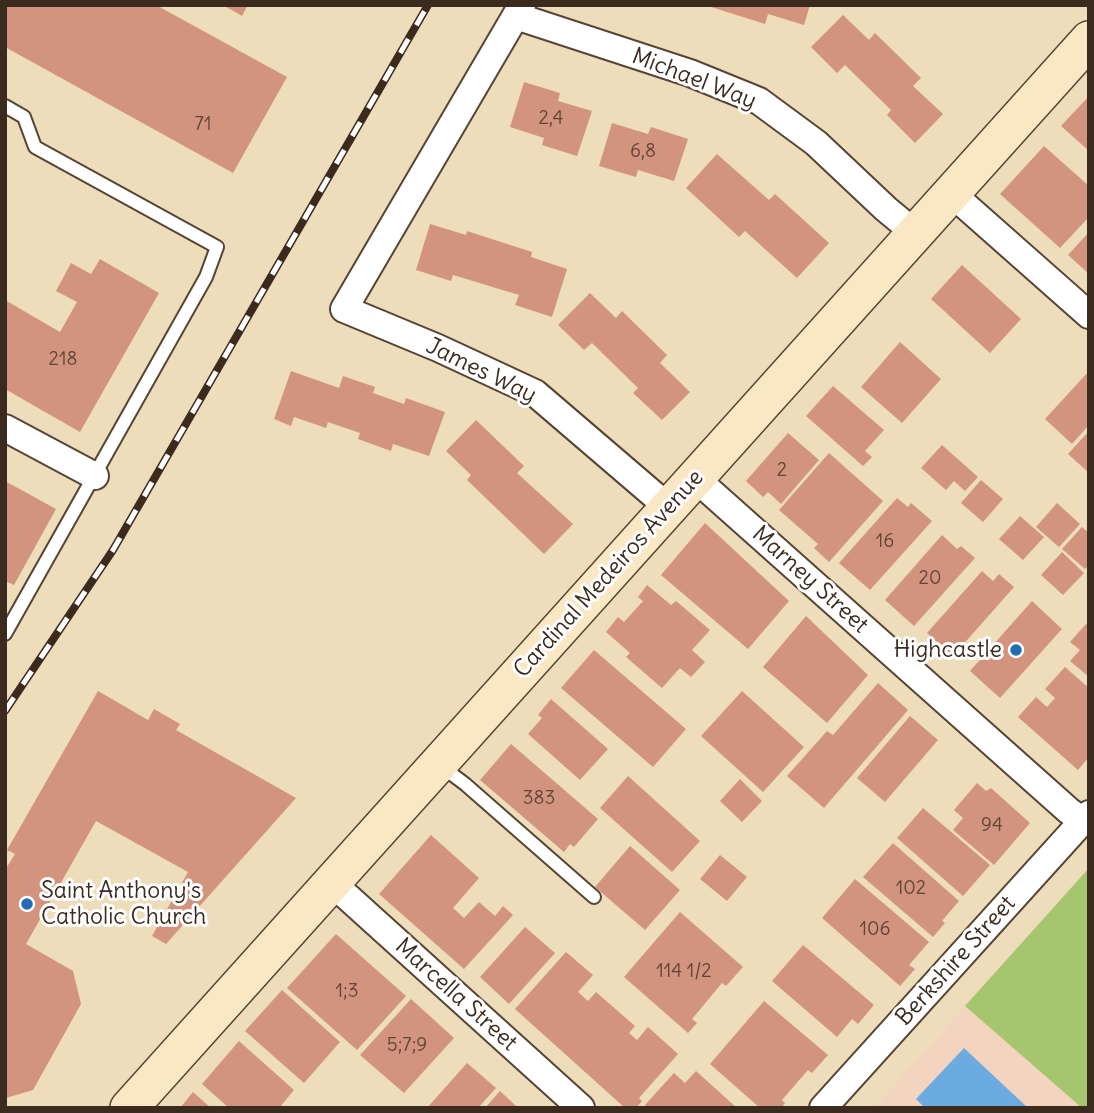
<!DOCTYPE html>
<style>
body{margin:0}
#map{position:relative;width:1094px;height:1113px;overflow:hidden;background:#edddba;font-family:Delius,sans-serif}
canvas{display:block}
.frame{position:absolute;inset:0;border:7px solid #3b2a1e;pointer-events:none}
</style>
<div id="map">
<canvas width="1094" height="1113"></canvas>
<div class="frame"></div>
</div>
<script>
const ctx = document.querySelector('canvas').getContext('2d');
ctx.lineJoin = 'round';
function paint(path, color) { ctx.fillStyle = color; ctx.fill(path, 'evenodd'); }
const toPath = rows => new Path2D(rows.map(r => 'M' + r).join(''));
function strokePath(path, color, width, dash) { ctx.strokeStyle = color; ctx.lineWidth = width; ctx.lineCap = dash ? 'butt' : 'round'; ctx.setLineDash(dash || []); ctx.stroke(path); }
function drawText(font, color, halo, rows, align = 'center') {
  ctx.font = font + ' Delius,sans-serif'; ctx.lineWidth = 6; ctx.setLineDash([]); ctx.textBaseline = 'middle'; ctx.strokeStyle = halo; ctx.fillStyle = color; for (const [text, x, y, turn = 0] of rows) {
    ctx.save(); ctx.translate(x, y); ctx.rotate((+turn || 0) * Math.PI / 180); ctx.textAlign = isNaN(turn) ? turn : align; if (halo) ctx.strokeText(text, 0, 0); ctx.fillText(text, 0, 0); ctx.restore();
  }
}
paint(toPath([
 [965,1006,1082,1108,874,1108]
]), '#f3d4bf');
paint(toPath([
 [1089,868,1089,1108,1082,1108,965,1006]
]), '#a5c66e');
paint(toPath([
 [964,1048,1028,1108,925,1108,916,1099]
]), '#6babdf');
paint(toPath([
 [5,5,156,5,287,77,233,173,5,47],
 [223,5,248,5,242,16],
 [810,5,804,25,768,14,765,24,708,6],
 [843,15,869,40,875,33,921,78,913,86,943,114,915,143,887,115,891,110,845,65,837,73,811,47],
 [524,82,560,93,558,101,592,111,577,156,542,145,544,138,510,127],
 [1089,96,1089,151,1061,126],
 [612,123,648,134,651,127,688,139,674,181,638,170,636,177,599,166],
 [1044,146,1089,186,1089,217,1060,248,1000,194],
 [717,154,769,200,775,194,829,243,797,278,745,231,739,237,686,188],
 [430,224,466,235,467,231,532,252,531,257,567,269,552,317,515,305,519,295,453,275,451,281,416,270],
 [1089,232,1089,274,1068,255],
 [100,259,159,293,80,432,5,389,5,300,60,332,77,302,56,291,71,263,91,274],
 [962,265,1021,319,990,353,931,299],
 [590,293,616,318,622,311,667,355,660,363,690,392,662,420,633,393,638,388,592,343,584,350,558,325],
 [900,342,941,379,902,423,861,387],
 [291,371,339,388,343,376,375,387,373,393,404,404,406,398,445,412,429,456,393,444,391,451,358,439,360,433,328,422,326,428,294,417,291,426,274,419],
 [1089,371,1089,425,1072,444,1045,419],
 [833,386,884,430,865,451,872,457,863,466,806,416],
 [476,420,524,466,517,473,573,524,544,554,467,480,471,475,446,451],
 [1089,431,1089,473,1068,454],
 [788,433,819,460,781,504,768,492,763,497,746,481],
 [942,445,978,477,965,491,954,481,946,490,921,468],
 [829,453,883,501,829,562,814,548,818,544,779,510],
 [981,480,1003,499,983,522,961,503],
 [5,481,56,509,14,585,5,581],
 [897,498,908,507,911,503,932,521,870,590,839,563],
 [1057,503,1080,524,1059,547,1036,527],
 [1020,516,1044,537,1023,560,999,539],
 [705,523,789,601,748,649,661,575],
 [1082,527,1089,533,1089,565,1085,569,1062,549],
 [942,535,957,549,961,546,975,558,914,626,885,600],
 [1062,552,1084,573,1063,595,1041,575],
 [982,571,993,581,999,574,1014,587,953,656,927,633],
 [647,585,671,605,676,601,710,630,692,650,705,662,691,677,680,668,662,688,626,657,630,653,606,632,618,617,624,622,643,601,638,597],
 [1032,601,1062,629,1000,698,970,671],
 [806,616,868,675,827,723,763,667],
 [1086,624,1089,626,1089,677,1070,661,1080,650,1070,642],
 [594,650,686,729,653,767,561,688],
 [1065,667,1089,688,1089,757,1078,770,1018,717,1036,697,1047,707,1055,698,1045,689],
 [878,683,908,710,824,808,787,776,827,731,833,735],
 [98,691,148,720,154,709,180,724,176,730,296,798,166,944,152,936,188,872,96,821,26,944,73,971,81,1004,33,1090,6,1098,5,870,15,854,7,850],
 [742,691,804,747,763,792,701,736],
 [551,699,608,749,580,780,528,734,542,718,538,715],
 [910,716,938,740,885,802,857,778],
 [511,744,598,819,574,847,570,844,564,852,480,780],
 [628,776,700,841,672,872,600,808],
 [740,779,762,801,742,822,720,801],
 [977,783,986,791,991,788,1030,823,994,865,953,830,963,818,954,810],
 [923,808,990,865,963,896,897,838],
 [431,835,479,878,453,908,464,918,479,902,495,916,503,906,513,915,464,969,379,894],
 [893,843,959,901,942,921,945,923,933,937,863,877],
 [630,846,680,890,645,930,595,887],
 [720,855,747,877,727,901,700,879],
 [855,879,929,942,909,965,915,969,900,986,822,918],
 [680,912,743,967,726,986,722,983,692,1019,697,1023,688,1033,624,977],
 [525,927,555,953,509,1004,480,977],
 [336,934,406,996,357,1050,287,988],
 [803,945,874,1005,858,1024,852,1019,837,1037,772,981],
 [566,952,593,975,578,992,588,1001,596,992,635,1026,629,1033,637,1040,648,1027,678,1054,639,1098,642,1101,636,1108,625,1108,515,1009],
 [282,990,340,1042,304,1083,245,1031],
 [411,999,454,1038,404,1093,360,1055],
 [764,1001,828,1055,812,1073,808,1070,782,1100,785,1103,781,1108,760,1108,710,1064],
 [239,1041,294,1090,279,1108,229,1108,202,1084],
 [467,1063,496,1088,478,1108,427,1108],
 [696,1071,737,1108,648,1108,645,1105,674,1073,685,1083],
 [500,1091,518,1108,485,1108],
 [193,1092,211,1108,180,1108]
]), '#d2947f');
const service = toPath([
 [5,106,24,117,35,147,217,247,206,277,5,634],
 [441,766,465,784,594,897]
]);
const minor = toPath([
 [522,5,344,309,438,348,535,393,668,507],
 [518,13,528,20,690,73,759,101,816,143,886,209,915,233],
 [951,193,1089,315],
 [5,428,95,476],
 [695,478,1069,811,1083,821],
 [331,882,581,1108],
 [823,1108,1089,814]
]);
const secondary = toPath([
 [129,1108,1089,40]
]);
strokePath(service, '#564535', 16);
strokePath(minor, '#564535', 30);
strokePath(secondary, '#564535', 40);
strokePath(service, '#fff', 12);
strokePath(minor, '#fff', 26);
strokePath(secondary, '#fae7c3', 37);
const rail = toPath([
 [5,711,113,550,428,5]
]);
strokePath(rail, '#3b2a1e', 8);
strokePath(rail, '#fff', 5, [16]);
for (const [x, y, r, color] of [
 [1016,650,7,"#1f6fb2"],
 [27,904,7,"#1f6fb2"]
]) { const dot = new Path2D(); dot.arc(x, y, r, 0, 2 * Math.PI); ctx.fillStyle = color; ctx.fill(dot); strokePath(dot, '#fff', 2.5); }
drawText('19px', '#614436', null, [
 ["2,4",551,119],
 ["71",203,125],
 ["6,8",643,152],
 ["218",63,360],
 ["2",782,471],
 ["16",885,542],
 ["20",930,579],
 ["383",539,799],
 ["94",992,826],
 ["102",911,889],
 ["106",875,930],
 ["114 1/2",684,972],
 ["1;3",347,992],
 ["5;7;9",407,1046]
]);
drawText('23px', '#3b2a1e', '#fff', [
 ["Michael Way",694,79,21],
 ["James Way",481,371,26],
 ["Cardinal Medeiros Avenue",609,574,-48],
 ["Marney Street",810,580,42],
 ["Berkshire Street",956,961,-48],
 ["Marcella Street",456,995,42]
]);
drawText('23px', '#3b2a1e', '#fff', [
 ["Highcastle",1002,650],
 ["Saint Anthony's",41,891,"left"],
 ["Catholic Church",41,917,"left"]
], 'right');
</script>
